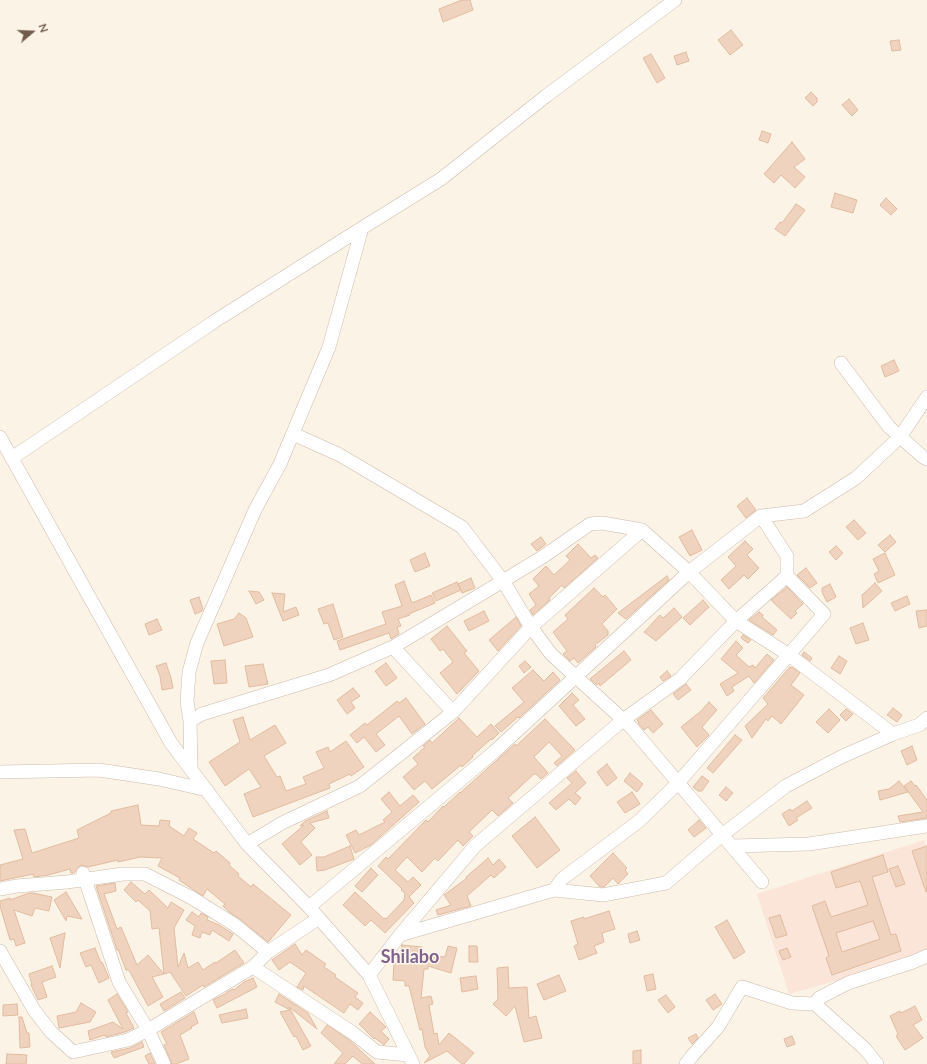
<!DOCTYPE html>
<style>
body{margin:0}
#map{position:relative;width:927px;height:1064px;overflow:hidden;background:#fbf3e5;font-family:Lato,sans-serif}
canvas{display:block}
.north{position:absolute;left:12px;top:12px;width:40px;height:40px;-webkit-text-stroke:3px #fef7eb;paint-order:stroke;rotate:71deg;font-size:11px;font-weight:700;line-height:16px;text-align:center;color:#735b4c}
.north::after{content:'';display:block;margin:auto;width:14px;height:18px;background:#735b4c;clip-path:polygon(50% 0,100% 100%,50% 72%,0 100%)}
</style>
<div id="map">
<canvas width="927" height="1064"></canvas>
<div class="north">N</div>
</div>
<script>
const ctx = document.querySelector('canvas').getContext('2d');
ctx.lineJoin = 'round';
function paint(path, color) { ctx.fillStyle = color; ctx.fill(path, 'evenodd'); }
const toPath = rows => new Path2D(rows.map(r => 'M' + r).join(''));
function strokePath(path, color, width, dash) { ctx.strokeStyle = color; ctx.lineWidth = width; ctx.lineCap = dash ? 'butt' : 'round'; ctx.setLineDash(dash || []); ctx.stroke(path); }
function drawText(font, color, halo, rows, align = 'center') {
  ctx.font = font + ' Lato,sans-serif'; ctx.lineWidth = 3; ctx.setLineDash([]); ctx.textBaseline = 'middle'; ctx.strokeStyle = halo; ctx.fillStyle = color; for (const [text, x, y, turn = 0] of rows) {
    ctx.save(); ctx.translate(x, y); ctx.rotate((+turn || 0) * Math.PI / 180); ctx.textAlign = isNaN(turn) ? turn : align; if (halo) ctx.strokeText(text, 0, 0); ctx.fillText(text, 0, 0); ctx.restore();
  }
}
paint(toPath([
 [924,840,927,849,927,955,789,994,757,894]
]), '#fbe5d9');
const building = toPath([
 [462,0,470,0,473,10,443,22,439,9,462,0],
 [731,30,743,45,730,55,718,40,731,30],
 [899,40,901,50,892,51,890,41,899,40],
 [686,52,689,61,677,65,674,56,686,52],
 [651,54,665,78,657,83,643,58,651,54],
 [811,92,817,98,817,102,813,106,805,98,811,92],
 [849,99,858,110,852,116,842,105,849,99],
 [762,131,771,134,768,143,759,140,762,131],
 [792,142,805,159,794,167,805,177,795,188,781,175,774,183,764,174,792,142],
 [835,193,857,200,853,213,831,207,835,193],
 [886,198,897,209,891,215,880,205,886,198],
 [796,204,805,210,785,236,775,229,780,222,782,223,796,204],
 [894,360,899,371,885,377,881,366,894,360],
 [747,498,756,510,746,518,737,506,747,498],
 [854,520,866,533,858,540,846,527,854,520],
 [692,530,702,550,690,556,679,537,692,530],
 [890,535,896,542,885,552,878,545,890,535],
 [541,537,546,544,537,551,531,544,541,537],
 [745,541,753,549,747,555,759,568,748,579,744,575,729,589,721,580,736,566,728,557,745,541],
 [578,544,591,558,595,555,598,558,564,588,562,585,549,598,550,600,533,615,530,610,536,605,529,594,539,586,533,579,546,566,554,575,570,560,566,556,578,544],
 [836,546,843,553,836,560,829,552,836,546],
 [425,553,430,566,415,572,410,560,425,553],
 [885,553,895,575,878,583,874,574,879,571,873,559,885,553],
 [806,568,817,583,810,588,797,575,806,568],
 [667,576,669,580,626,619,618,613,667,576],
 [471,578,475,588,462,593,458,584,471,578],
 [404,581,412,603,431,595,435,603,409,614,410,615,398,619,401,626,397,627,399,634,391,639,389,633,340,650,337,641,386,624,382,612,402,606,395,585,404,581],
 [457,582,461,590,436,601,432,593,457,582],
 [875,583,882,591,863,608,862,595,875,583],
 [830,584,836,597,827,602,822,592,822,588,830,584],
 [787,587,803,604,795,611,797,613,791,619,771,600,787,587],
 [594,588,603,597,605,595,617,609,602,624,608,631,608,635,595,645,596,647,578,663,574,658,570,661,563,654,567,651,553,632,568,619,565,615,594,588],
 [249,591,259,592,264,600,256,604,249,591],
 [272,593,285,594,283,612,296,607,299,615,283,621,272,593],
 [907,596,910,604,895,611,891,603,907,596],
 [199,597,203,609,202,611,195,614,190,600,199,597],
 [703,600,709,607,690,625,683,618,703,600],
 [333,604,343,637,334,640,328,623,324,624,318,609,333,604],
 [674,608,682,617,656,641,644,632,660,615,663,618,674,608],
 [927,610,927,626,919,628,916,611,927,610],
 [484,611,489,621,469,631,464,621,484,611],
 [759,612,763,615,762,617,777,630,773,635,749,620,759,612],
 [239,613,246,618,253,637,224,646,217,624,234,619,239,613],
 [516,617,521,626,498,651,489,640,516,617],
 [157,619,162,630,149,635,145,624,157,619],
 [863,623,869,640,856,644,850,628,863,623],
 [447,626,467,651,464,653,479,671,457,694,440,673,453,662,443,649,440,651,431,639,447,626],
 [743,635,751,640,748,643,741,638,743,635],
 [736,641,743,648,736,655,749,667,753,665,755,668,767,654,774,660,754,683,749,676,732,687,734,691,727,696,720,684,738,673,721,659,736,641],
 [624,651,631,660,600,686,599,683,597,685,590,679,624,651],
 [804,652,812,658,810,661,802,655,804,652],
 [839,656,847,661,840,674,831,668,839,656],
 [225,660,227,683,214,684,211,661,225,660],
 [525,661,531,667,524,673,519,666,525,661],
 [166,663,171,678,173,688,162,690,160,676,156,666,166,663],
 [386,663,397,678,386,686,375,671,386,663],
 [263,664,268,684,249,687,245,666,263,664],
 [790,667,791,668,792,667,800,673,791,685,804,695,781,724,772,716,768,721,766,719,752,738,745,726,768,704,763,698,790,667],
 [533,670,544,681,553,672,560,680,519,718,518,717,501,732,495,726,524,702,512,688,533,670],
 [667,671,671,676,663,681,660,677,667,671],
 [686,684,691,690,678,700,673,694,686,684],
 [353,688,360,696,351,702,355,708,347,714,337,700,353,688],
 [572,693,579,700,573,705,585,719,576,726,559,706,572,693],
 [406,698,425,724,412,734,399,716,376,734,385,745,376,752,364,737,357,743,350,735,365,723,367,725,397,701,399,703,406,698],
 [709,702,717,710,702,727,709,735,697,747,681,727,700,712,709,702],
 [893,708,902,715,897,722,887,715,893,708],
 [829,709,840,720,828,733,816,722,829,709],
 [846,709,853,714,846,721,840,715,846,709],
 [651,710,663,724,653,733,648,727,644,730,638,723,639,722,637,720,651,710],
 [243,717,250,740,275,725,286,743,264,756,277,777,280,776,286,791,306,784,303,777,324,768,316,752,328,747,330,752,346,741,364,767,351,776,350,774,329,784,330,788,253,817,244,794,261,787,249,769,225,786,209,762,240,742,233,720,243,717],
 [459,718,477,737,491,724,499,733,492,740,491,739,472,756,473,757,462,767,461,765,432,789,425,781,414,790,403,777,418,764,413,758,425,747,423,746,430,740,432,743,459,718],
 [545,719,575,750,557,766,554,763,562,756,549,742,534,757,548,773,541,779,536,774,534,774,508,798,513,803,498,816,492,810,469,832,473,836,463,846,458,840,438,861,435,858,422,872,407,857,395,870,408,882,413,877,421,885,409,897,414,903,385,933,371,920,365,926,343,905,355,892,384,919,384,918,386,919,404,900,405,893,401,890,402,889,378,866,386,857,388,859,426,820,428,822,443,806,444,807,460,792,460,793,515,744,516,746,545,719],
 [735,735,742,740,713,773,707,768,735,735],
 [912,746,917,760,907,765,901,751,912,746],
 [607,764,617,778,607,786,597,772,607,764],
 [576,771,586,783,575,793,581,798,575,805,569,799,556,810,549,803,572,783,567,778,576,771],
 [630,773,643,784,637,792,624,781,630,773],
 [702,776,709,781,702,791,698,791,693,787,702,776],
 [899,781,908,792,880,800,878,791,889,789,899,781],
 [911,781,915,786,916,785,927,800,927,818,900,822,898,816,923,812,904,786,911,781],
 [726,787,733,793,726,801,719,795,726,787],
 [389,792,400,806,413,795,419,802,371,845,355,853,346,835,356,830,359,835,385,822,383,820,392,812,381,799,389,792],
 [632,792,640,804,625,813,617,802,632,792],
 [807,801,812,808,796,818,798,820,789,826,782,814,790,809,792,811,807,801],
 [138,805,141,825,159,826,160,820,170,821,169,826,184,836,189,828,197,833,193,839,214,853,216,851,230,863,229,865,239,874,238,876,251,887,253,884,291,915,269,941,268,942,240,919,229,912,223,906,225,904,207,889,203,896,179,880,180,878,158,866,162,858,140,857,118,862,118,860,88,867,81,865,77,868,75,872,73,873,71,873,70,869,48,875,34,877,33,874,0,881,0,865,23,859,14,830,25,829,32,853,79,838,77,830,111,813,111,811,138,805],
 [327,811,329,818,310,823,315,828,301,842,312,855,300,865,282,844,304,825,300,826,305,821,327,811],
 [535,817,560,850,537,868,512,836,535,817],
 [699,820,706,828,694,837,688,830,699,820],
 [350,846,354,859,325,870,317,871,316,857,324,857,350,846],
 [927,846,927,891,926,892,912,851,927,846],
 [613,853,627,868,625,870,628,874,618,884,613,878,604,887,600,887,590,876,613,853],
 [883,855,888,872,872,877,891,935,896,934,901,951,832,975,826,958,829,956,812,906,825,901,831,917,868,905,860,881,836,888,831,872,883,855],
 [873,921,880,939,842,952,836,933,873,921],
 [488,858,493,865,499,859,506,867,494,878,491,875,467,896,471,906,438,915,436,910,451,905,444,895,467,878,466,877,488,858],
 [898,866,905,884,896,887,889,869,898,866],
 [371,868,378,875,362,892,355,886,371,868],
 [131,882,145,894,149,890,168,908,171,902,184,910,174,928,178,967,184,953,188,968,198,962,203,970,215,962,216,963,235,950,244,963,204,987,203,985,186,996,170,972,164,974,159,928,152,929,150,911,138,900,136,902,124,890,131,882],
 [115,883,116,891,104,894,117,929,121,927,137,965,148,955,164,974,152,977,163,997,148,1006,130,972,128,970,126,970,118,949,117,950,96,886,115,883],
 [66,892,82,919,67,916,66,921,54,900,66,892],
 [29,893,33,893,52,897,49,911,35,908,32,916,14,910,25,943,16,946,14,939,10,940,0,906,0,901,10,898,10,900,29,893],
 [609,911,615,929,602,933,604,942,594,946,597,953,579,960,574,946,578,944,571,921,584,917,584,919,609,911],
 [192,912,199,917,201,913,208,917,207,920,219,925,233,934,229,941,212,930,210,935,202,932,200,938,192,935,195,926,186,920,192,912],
 [780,915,787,935,776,938,769,918,780,915],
 [727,920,745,952,734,959,715,927,727,920],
 [637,931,640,940,630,943,628,934,637,931],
 [65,933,60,968,50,938,65,933],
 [295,944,302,955,306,950,326,964,324,967,336,975,335,977,358,993,355,997,363,1003,358,1010,350,1004,344,1013,304,986,303,990,297,987,306,973,290,962,279,970,272,960,295,944],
 [402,945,422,947,422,955,445,957,448,946,457,948,451,973,428,966,428,969,424,969,421,998,431,996,433,1004,429,1005,434,1034,437,1033,439,1045,449,1033,474,1053,464,1064,462,1064,447,1051,424,1063,430,1056,425,1047,422,1029,420,1030,409,986,405,986,405,981,393,980,394,962,400,962,402,945],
 [469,946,477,946,478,962,469,962,469,946],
 [95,948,101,963,102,962,109,978,99,983,91,965,86,967,80,953,95,948],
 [787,948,791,957,783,960,779,951,787,948],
 [52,966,56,977,42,982,47,997,38,1000,31,985,32,985,29,974,52,966],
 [508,967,509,988,527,987,529,1018,536,1016,542,1038,524,1042,515,1006,506,1016,493,1004,498,999,497,968,508,967],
 [653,974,656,989,647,991,644,976,653,974],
 [559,975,566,991,544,1000,537,984,559,975],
 [476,976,478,989,462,992,460,978,476,976],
 [253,978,257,987,217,1008,213,1000,227,993,227,992,233,989,234,990,244,982,253,978],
 [181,992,185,998,164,1011,160,1004,181,992],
 [117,994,128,1012,126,1013,134,1028,125,1032,106,1037,105,1035,90,1040,88,1031,113,1022,123,1029,108,1000,117,994],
 [279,994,308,1013,317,1029,289,1007,311,1046,303,1050,296,1036,294,1037,280,1012,290,1010,275,1002,279,994],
 [715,994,722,1004,713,1010,706,1000,715,994],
 [666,995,675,1007,668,1013,658,1000,666,995],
 [81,1003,96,1012,90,1022,59,1028,57,1016,76,1012,81,1003],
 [17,1004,18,1015,3,1016,3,1005,17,1004],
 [915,1006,922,1020,913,1025,923,1038,905,1050,896,1036,898,1034,890,1016,900,1011,901,1013,915,1006],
 [246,1009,248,1018,222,1023,219,1015,246,1009],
 [194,1012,198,1023,191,1027,192,1028,180,1035,189,1059,176,1064,172,1064,164,1045,167,1044,161,1032,194,1012],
 [370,1012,386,1027,381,1031,389,1039,384,1045,375,1038,374,1039,359,1024,370,1012],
 [19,1017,22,1017,27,1033,29,1033,30,1047,20,1048,19,1017],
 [327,1025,348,1039,375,1064,362,1064,353,1056,345,1064,334,1064,343,1053,321,1033,327,1025],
 [696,1034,698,1038,692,1044,688,1038,696,1034],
 [792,1036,795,1044,787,1047,784,1039,792,1036],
 [142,1042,144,1047,114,1058,111,1052,130,1048,142,1042],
 [641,1050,641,1064,633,1064,633,1051,641,1050],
 [150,1053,155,1064,149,1064,145,1056,150,1053],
 [7,1054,27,1055,26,1064,6,1064,7,1054]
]);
paint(building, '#efd3be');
strokePath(building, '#e1bb9f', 1);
const minor = toPath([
 [841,363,889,427,923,457,927,459],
 [0,437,171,743,247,844,309,907,369,975,413,1064],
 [12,458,215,321,362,228,441,179,546,96,675,0],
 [393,647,453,712],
 [190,721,202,714,329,675,393,647,503,581,462,527,338,454,293,434],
 [191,769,190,721,187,701,189,672,197,643,255,510,280,464,329,347,362,228],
 [0,772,99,770,159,779,207,790],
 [247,844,282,823,360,786,453,712,531,627,642,530],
 [732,846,809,844,927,826],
 [83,873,119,982,148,1030,164,1064],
 [762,882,631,727,551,654,531,627,503,581,544,556,590,524,602,523,642,530,689,572,736,621,789,655,893,734],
 [0,889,17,886,67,882,123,874,145,874,192,898,235,925,268,952],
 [554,890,562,879,639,821,678,783,824,614,787,576,787,556,761,516],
 [309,907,494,752,689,572,761,516,804,511,856,478,900,437,927,397],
 [400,935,554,890,603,895,666,883,722,835,786,786,841,757,893,734,919,725,927,718],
 [0,951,34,1010,51,1032,73,1052,128,1040,148,1030,253,967,268,952,319,918],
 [253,967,353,1033,377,1052,408,1055],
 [369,975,400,935,475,846,623,720,680,679,736,621,787,576],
 [815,1004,819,998,848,983,913,962,927,956],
 [686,1064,692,1056,718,1027,742,987,792,1003,815,1004,865,1049,877,1064]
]);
strokePath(minor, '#ccbbac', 14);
strokePath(minor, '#fff', 13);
drawText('bold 18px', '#82638f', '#fef7eb', [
 ["Shilabo",410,957]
]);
</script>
